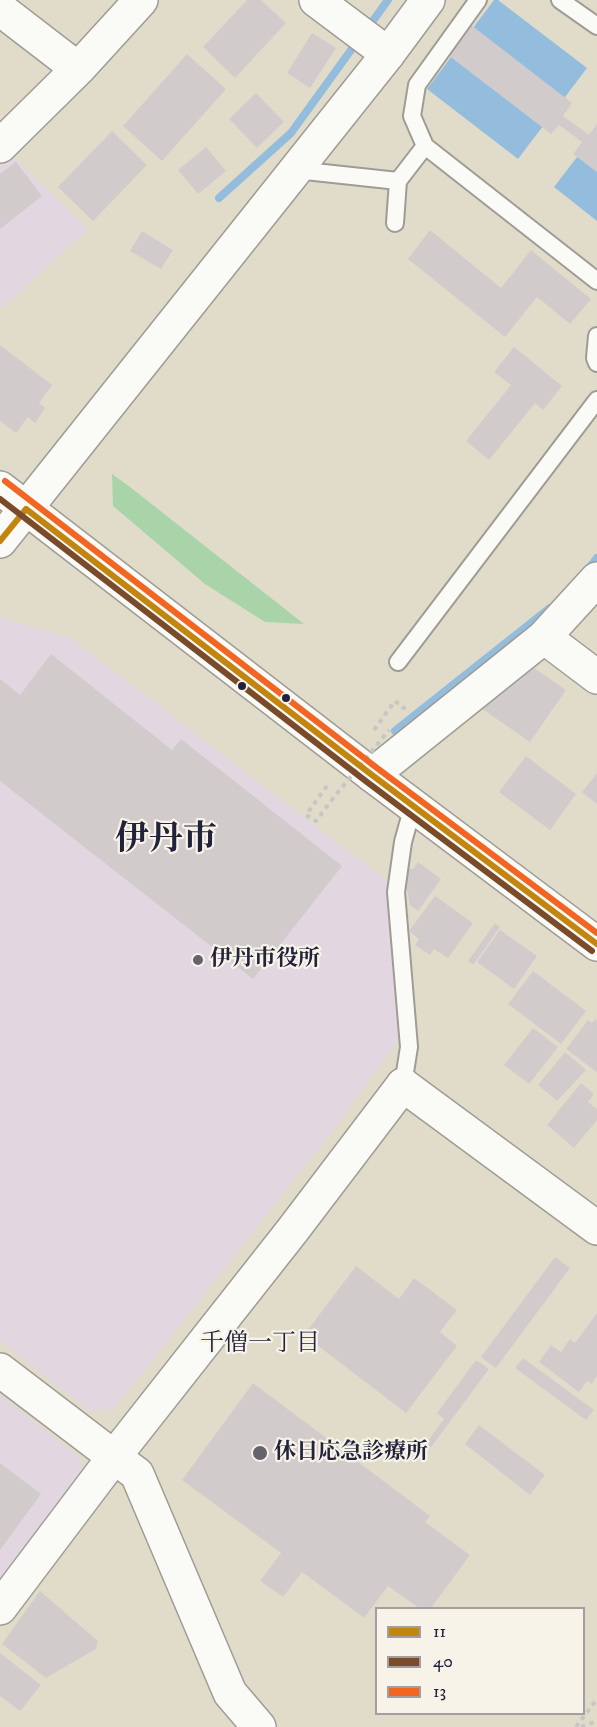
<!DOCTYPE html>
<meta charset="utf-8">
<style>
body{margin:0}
#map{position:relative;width:597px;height:1727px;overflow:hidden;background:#e1dcca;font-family:"IM FELL DW Pica",serif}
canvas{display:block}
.legend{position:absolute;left:375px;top:1607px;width:210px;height:108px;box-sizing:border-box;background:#f7f3e8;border:2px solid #a29fa3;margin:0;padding:8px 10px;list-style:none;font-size:18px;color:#22223b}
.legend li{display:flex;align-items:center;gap:12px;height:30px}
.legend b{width:30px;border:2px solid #a29fa3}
</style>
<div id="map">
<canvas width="597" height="1727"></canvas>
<ul class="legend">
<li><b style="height:8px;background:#c2850f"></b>11</li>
<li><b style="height:8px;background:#7a4b2a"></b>40</li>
<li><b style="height:8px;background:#f26522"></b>13</li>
</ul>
</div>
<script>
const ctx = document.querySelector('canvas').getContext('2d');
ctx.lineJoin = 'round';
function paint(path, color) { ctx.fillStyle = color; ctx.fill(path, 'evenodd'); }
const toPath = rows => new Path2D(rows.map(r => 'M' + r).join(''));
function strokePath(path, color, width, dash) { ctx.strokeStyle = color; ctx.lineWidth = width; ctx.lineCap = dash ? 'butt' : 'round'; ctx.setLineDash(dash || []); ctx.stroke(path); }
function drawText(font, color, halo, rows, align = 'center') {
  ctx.font = font + ' "IM FELL DW Pica","Noto Serif JP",serif'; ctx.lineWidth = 4.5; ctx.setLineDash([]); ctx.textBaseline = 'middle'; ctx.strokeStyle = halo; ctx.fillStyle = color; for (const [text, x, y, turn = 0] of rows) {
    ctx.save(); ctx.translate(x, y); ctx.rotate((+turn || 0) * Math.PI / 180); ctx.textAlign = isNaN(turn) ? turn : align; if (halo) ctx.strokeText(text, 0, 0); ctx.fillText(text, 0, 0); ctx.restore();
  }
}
paint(toPath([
 [14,157,88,229,0,310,0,168],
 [0,617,72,639,391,884,401,1036,337,1125,114,1409,89,1411,0,1340],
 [0,1395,80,1458,82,1472,0,1580]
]), '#e2d7e1');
paint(toPath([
 [112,474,130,487,304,624,265,622,205,584,113,506]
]), '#a9d3a8');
paint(toPath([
 [494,0,498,0,587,68,518,159,427,89],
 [597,131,597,221,554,187]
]), '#94bddd');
strokePath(toPath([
 [367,29,388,0],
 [219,198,291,133,359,39],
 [586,572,597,558],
 [395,731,550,608]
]), '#94bddd', 8);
paint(toPath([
 [247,0,261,0,286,23,235,78,203,47],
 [471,25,572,103,563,116,589,135,597,124,597,172,573,154,582,142,559,125,551,134,448,55],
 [312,33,336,48,310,88,287,73],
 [187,54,226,89,162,161,123,126],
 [256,93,284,122,257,148,229,119],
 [112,131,147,165,93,221,58,187],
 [206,147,226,171,198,194,178,170],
 [16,162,42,196,0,229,0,174],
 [430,230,501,288,531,250,591,299,570,324,537,297,505,337,408,259],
 [142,231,173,250,161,269,130,251],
 [0,345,52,385,39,403,45,408,35,423,28,417,16,433,0,421],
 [514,347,562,386,543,410,535,403,489,460,466,441,511,385,494,372],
 [51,654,172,750,181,739,342,866,253,979,0,781,0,679,20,695],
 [534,668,566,690,530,742,481,708],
 [526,756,576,794,550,830,499,792],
 [597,773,597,804,582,792],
 [418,862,441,879,418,911,410,905,404,874,407,869,413,869],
 [435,896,473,923,448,958,434,949,430,955,415,945,419,939,409,931],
 [495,923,500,927,473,965,468,961],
 [500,930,537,956,514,989,477,962],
 [533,971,586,1011,561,1044,508,1004],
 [595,1019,597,1021,597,1072,566,1049,588,1020,592,1023],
 [533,1028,558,1047,529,1084,504,1065],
 [565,1052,586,1070,557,1101,538,1085],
 [581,1083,594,1094,588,1102,597,1109,597,1120,574,1148,547,1125],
 [555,1257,570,1268,496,1368,481,1357],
 [356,1266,399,1299,414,1278,457,1310,440,1332,457,1346,406,1413,304,1335],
 [597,1313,597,1376,592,1384,587,1381,579,1392,539,1362,551,1345,561,1352,570,1339,575,1343],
 [523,1358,594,1410,586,1420,515,1368],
 [476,1360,489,1369,429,1450,424,1446,444,1419,437,1413],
 [253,1383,430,1516,425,1522,470,1555,431,1608,419,1608,388,1586,364,1618,302,1572,283,1597,260,1581,281,1553,182,1480],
 [479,1425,545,1475,530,1495,465,1444],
 [0,1463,41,1494,0,1550],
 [40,1591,98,1641,96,1649,46,1678,2,1644],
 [0,1653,41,1685,20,1711,0,1696]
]), '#d2cbcc');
const service = toPath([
 [560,0,597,26],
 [425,146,412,116,417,85,478,0],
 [296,170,398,181,425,146,597,281],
 [395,223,398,181],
 [597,336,595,358,597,363],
 [398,662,597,400],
 [403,1085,409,1047,396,892,403,842,413,806]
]);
const minor = toPath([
 [316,0,388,54],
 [0,9,78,69],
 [0,146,78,69,141,0],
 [544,637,597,677],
 [372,775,544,637,597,579],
 [403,1085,597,1228],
 [114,1457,137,1474,230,1693,259,1727]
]);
const tertiary = toPath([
 [0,541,388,54,428,0],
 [0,1370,114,1457],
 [0,1608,114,1457,292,1231,403,1085]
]);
const trunk = toPath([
 [0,488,372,775,597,944]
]);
strokePath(service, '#9e9c94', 20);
strokePath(minor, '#9e9c94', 36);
strokePath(tertiary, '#9e9c94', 36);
strokePath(trunk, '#9e9c94', 36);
strokePath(toPath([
 [374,730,395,701,404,708,403,709],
 [327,786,306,815,316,821,331,801],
 [576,1727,597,1699],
 [581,1727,597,1721]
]), '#c7c6c3', 4, [4.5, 4.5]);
strokePath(service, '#fafaf7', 16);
strokePath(minor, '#fafaf7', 33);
strokePath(tertiary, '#fafaf7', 33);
strokePath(trunk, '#fafaf7', 33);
strokePath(toPath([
 [331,801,389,730]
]), '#c7c6c3', 4, [4.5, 4.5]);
strokePath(toPath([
 [0,541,26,509,372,775,597,944]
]), '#c2850f', 6);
strokePath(toPath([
 [0,499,367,782,592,951]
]), '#7a4b2a', 6);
strokePath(toPath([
 [5,481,377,768,597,933]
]), '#f26522', 6);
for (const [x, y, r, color] of [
 [242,686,5,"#22223b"],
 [286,698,5,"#22223b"],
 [198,960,6,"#65636d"],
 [260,1453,8,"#65636d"]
]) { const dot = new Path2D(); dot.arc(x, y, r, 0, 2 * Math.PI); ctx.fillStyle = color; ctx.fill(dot); strokePath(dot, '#f7f3e8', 2); }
drawText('bold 22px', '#22223b', '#f7f3e8', [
 ["伊丹市役所",210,960],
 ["休日応急診療所",274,1453]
], 'left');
drawText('24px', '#22223b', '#f7f3e8', [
 ["千僧一丁目",260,1345]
]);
drawText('bold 34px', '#22223b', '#f7f3e8', [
 ["伊丹市",166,842]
]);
</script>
